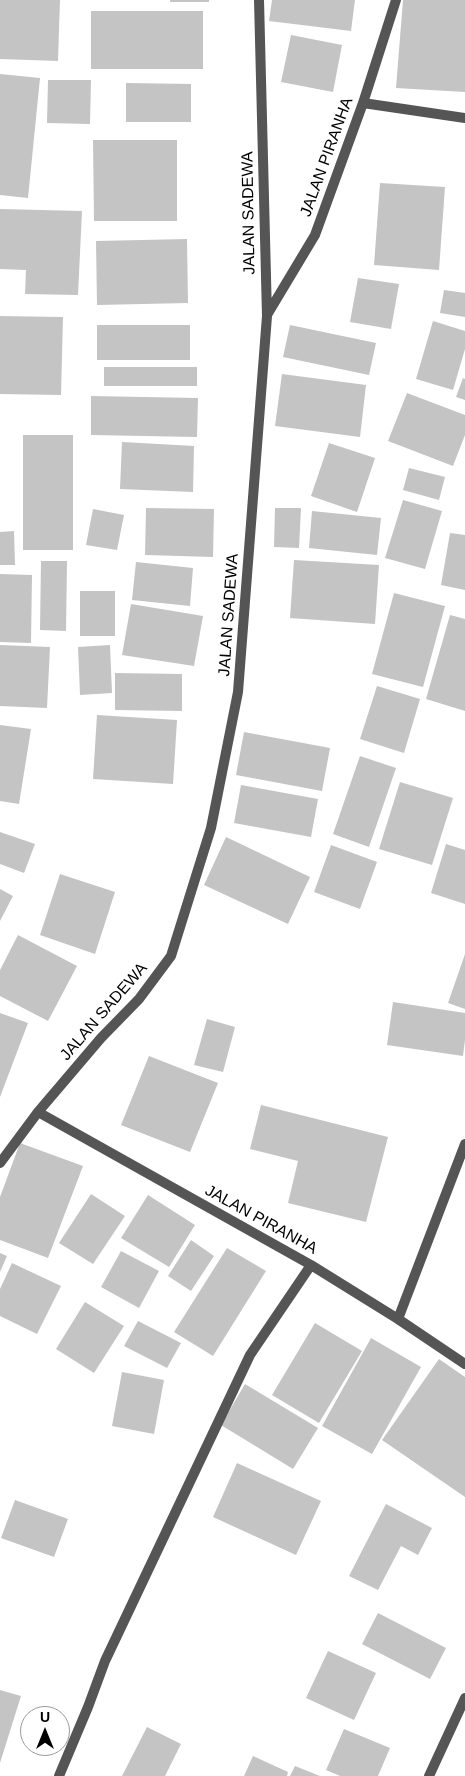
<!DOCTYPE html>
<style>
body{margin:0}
#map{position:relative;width:465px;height:1776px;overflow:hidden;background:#fff;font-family:Helvetica,sans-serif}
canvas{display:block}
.north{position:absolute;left:20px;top:1706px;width:50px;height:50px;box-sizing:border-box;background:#fff;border:1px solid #999;border-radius:50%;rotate:0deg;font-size:14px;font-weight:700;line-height:20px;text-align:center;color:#000}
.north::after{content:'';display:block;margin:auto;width:18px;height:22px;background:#000;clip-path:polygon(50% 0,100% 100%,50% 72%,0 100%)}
</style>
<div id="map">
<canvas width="465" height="1776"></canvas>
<div class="north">U</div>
</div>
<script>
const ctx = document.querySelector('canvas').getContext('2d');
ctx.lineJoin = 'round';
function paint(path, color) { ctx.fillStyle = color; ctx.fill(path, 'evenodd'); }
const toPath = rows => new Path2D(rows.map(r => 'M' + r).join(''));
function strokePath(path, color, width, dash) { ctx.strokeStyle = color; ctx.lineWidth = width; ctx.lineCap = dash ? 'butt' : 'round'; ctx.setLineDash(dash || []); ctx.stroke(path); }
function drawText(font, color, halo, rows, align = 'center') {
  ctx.font = font + ' Helvetica,sans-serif'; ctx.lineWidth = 4; ctx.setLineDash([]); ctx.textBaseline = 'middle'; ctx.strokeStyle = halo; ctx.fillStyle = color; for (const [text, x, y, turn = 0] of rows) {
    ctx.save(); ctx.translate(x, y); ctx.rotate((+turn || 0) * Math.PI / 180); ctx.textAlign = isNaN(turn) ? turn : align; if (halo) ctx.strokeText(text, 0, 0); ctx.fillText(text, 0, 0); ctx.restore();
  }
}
paint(toPath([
 [0,0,60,0,58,61,0,59],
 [170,0,209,0,209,2,170,2],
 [272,0,355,0,351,31,269,21],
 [403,0,465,0,465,92,396,88],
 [91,11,203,11,203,69,91,69],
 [291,35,342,45,333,92,281,82],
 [0,74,40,78,28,198,0,195],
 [48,80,91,80,90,124,47,123],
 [126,83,191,84,191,122,126,122],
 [93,140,177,140,177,221,94,221],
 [380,183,445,187,439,270,374,265],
 [0,209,82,211,78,295,25,294,26,270,0,269],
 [187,239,188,303,97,305,96,241],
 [358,278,399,284,391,329,350,322],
 [444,290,465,293,465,317,440,313],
 [0,316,63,317,61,395,0,394],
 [433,321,465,331,465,349,453,390,416,379],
 [97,325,190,325,190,360,97,360],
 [290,325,376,343,369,375,283,357],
 [104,367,197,367,197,386,104,386],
 [282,374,366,385,360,437,275,426],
 [463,378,465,379,465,400,456,397],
 [407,393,465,415,465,435,453,466,388,441],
 [91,396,198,398,197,437,91,435],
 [23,435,73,435,73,550,23,550],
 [122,442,194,446,193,492,120,489],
 [329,443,375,458,357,512,311,496],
 [409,468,445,477,439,500,403,490],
 [403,500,442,511,425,569,385,558],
 [146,508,214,509,213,557,145,555],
 [275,508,301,508,299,548,274,547],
 [93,509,124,515,117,550,86,545],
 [312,511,381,518,377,555,309,548],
 [14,531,15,565,0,565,0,532],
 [450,533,465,535,465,590,441,585],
 [294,560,379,565,375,624,290,618],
 [41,561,67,561,66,631,40,630],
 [136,562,193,568,190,606,132,600],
 [0,574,32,575,31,643,0,642],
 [80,591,115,591,115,636,80,636],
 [394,593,445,606,423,687,372,674],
 [131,604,203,616,194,666,122,655],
 [450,615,465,619,465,711,426,699],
 [0,645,50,647,47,708,0,706],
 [110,645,112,693,80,695,78,647],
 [115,673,182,674,182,711,115,710],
 [377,686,420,699,404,753,360,739],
 [97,715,177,720,173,784,93,779],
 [0,725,31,729,19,804,0,801],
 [244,732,330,748,322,791,236,775],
 [360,756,396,768,369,847,333,834],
 [400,782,453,798,432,865,379,849],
 [241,785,318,799,311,837,234,823],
 [0,832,35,844,24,873,0,864],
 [226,837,310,877,288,924,204,885],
 [446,844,465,850,465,904,431,893],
 [331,845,377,862,360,909,314,892],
 [60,874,115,892,95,954,40,935],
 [0,889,13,896,0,921],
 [18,935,77,966,48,1021,0,996,0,970],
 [465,954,465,1009,448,1003],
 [393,1002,465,1013,465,1040,463,1056,387,1045],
 [0,1013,28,1023,0,1097],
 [207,1019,235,1027,223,1072,194,1065],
 [149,1056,218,1083,190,1152,121,1125],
 [261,1105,388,1137,366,1222,288,1203,298,1161,250,1149],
 [20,1143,83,1166,48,1258,0,1240,0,1197],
 [91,1194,125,1216,93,1264,59,1243],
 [148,1195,195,1225,169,1267,121,1238],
 [191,1240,214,1256,191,1291,168,1276],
 [227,1248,266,1271,213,1356,174,1332],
 [121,1251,159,1271,139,1308,101,1287],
 [0,1253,7,1256,0,1272],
 [12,1263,61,1286,37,1334,0,1316,0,1289],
 [85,1302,124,1326,94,1373,56,1349],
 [138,1321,181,1343,167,1368,124,1346],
 [315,1323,362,1351,319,1423,272,1395],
 [371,1338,421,1367,372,1454,322,1426],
 [439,1359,465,1377,465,1497,382,1440],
 [122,1372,164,1380,154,1434,112,1426],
 [245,1384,318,1428,293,1469,221,1425],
 [237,1463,321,1501,296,1555,213,1517],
 [15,1500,68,1519,54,1557,1,1538],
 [386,1504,432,1528,418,1555,401,1546,378,1590,349,1576],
 [378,1613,446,1648,430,1679,362,1644],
 [328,1651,376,1673,354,1720,306,1698],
 [0,1690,21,1696,0,1763],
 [147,1727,181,1744,165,1776,122,1776],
 [344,1729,390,1748,378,1776,340,1776,326,1770],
 [253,1756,288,1772,287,1776,244,1776],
 [295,1766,320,1776,290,1776]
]), '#c4c4c4');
strokePath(toPath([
 [363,103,465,118],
 [267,315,315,235,363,103,396,0],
 [38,1112,311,1265,398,1319,465,1364],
 [0,1163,38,1112,101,1038,139,999,171,956,211,828,238,692,267,316,259,0],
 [398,1319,465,1144],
 [59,1776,88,1707,105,1661,250,1355,311,1265]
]), '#555', 10);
strokePath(toPath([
 [429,1776,465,1698]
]), '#555', 10);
drawText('16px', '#000', '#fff', [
 ["JALAN PIRANHA",327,157,-70],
 ["JALAN SADEWA",249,213,-91],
 ["JALAN SADEWA",229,615,-86],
 ["JALAN SADEWA",104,1012,-49],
 ["JALAN PIRANHA",261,1220,29]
]);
</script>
